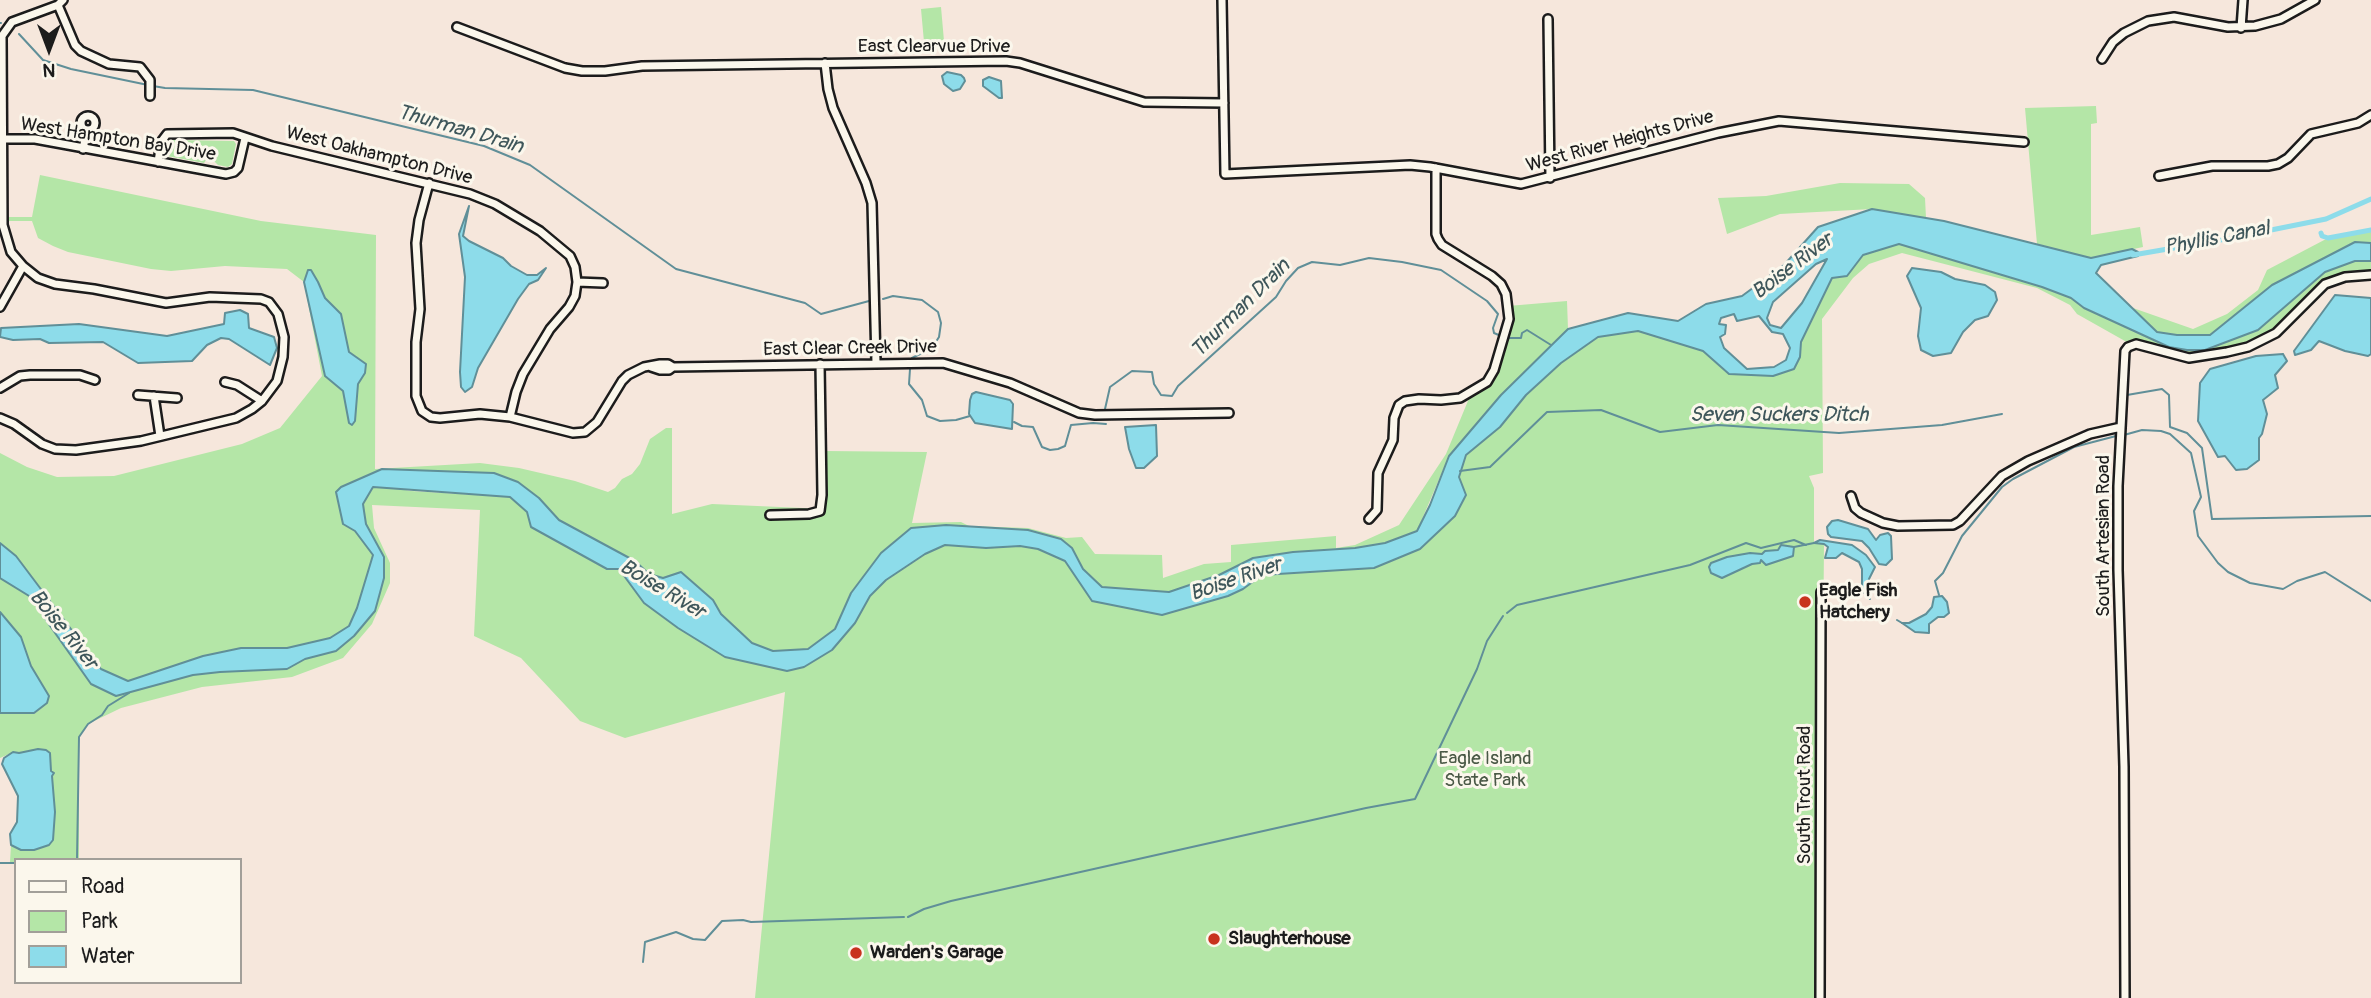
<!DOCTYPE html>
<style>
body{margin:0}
#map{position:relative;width:2371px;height:998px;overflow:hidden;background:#f6e7dc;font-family:Pangolin,sans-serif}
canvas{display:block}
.legend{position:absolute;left:14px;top:858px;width:228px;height:126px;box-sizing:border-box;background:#fbf7ec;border:2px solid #a29f99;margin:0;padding:9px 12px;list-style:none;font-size:21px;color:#1c1c1c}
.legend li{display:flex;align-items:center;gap:14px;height:35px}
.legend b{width:35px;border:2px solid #a29f99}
.north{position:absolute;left:14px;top:14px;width:70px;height:70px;-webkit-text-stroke:5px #fbf7ec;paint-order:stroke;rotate:180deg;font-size:19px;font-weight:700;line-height:28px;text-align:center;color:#1c1c1c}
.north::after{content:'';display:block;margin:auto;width:24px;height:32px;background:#1c1c1c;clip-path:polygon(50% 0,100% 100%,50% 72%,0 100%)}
</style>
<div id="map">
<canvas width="2371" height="998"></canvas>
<ul class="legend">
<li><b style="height:9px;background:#fbf7ec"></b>Road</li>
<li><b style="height:19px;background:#b4e6a7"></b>Park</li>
<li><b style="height:19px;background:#8ddcea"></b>Water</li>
</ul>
<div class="north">N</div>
</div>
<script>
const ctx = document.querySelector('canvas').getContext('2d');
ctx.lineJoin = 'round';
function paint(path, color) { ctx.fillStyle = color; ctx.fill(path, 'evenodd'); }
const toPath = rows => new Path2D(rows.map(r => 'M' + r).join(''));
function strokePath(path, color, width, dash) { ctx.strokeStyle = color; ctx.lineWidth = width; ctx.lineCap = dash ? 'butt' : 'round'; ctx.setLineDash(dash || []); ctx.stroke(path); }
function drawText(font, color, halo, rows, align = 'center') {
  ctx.font = font + ' Pangolin,sans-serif'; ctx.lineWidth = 6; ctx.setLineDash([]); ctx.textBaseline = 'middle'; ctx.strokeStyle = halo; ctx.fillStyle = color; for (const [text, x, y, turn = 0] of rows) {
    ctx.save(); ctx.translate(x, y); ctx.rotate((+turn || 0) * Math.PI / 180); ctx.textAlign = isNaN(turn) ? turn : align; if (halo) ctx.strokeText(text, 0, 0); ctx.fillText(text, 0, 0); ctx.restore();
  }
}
paint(toPath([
 [941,7,944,41,924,42,921,9],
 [2096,106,2097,123,2091,124,2091,235,2140,227,2143,247,2091,258,2037,244,2025,108],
 [172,140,234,141,236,144,232,164,228,167,218,165,214,161,206,160,204,163,167,156,168,143],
 [40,175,261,221,376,235,375,469,480,463,519,468,575,481,608,492,615,488,622,479,632,474,640,464,650,439,666,428,672,428,672,514,712,504,825,509,825,451,927,452,912,523,961,522,969,526,1028,528,1066,538,1082,537,1095,554,1162,555,1163,578,1204,564,1231,562,1231,545,1336,536,1336,548,1355,545,1399,525,1446,454,1470,396,1483,389,1492,378,1504,340,1508,306,1567,301,1568,329,1501,395,1449,456,1417,531,1385,543,1335,551,1293,553,1253,558,1219,575,1169,592,1102,587,1083,569,1072,548,1061,539,1028,530,946,525,851,592,835,629,808,649,773,651,752,643,720,614,713,600,649,574,635,561,559,520,539,498,518,482,494,473,382,469,341,487,343,524,355,531,373,555,357,608,349,626,330,638,287,648,241,648,203,656,128,681,101,669,16,556,0,543,0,453,27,467,57,477,114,476,242,444,280,428,322,376,304,282,287,269,225,266,171,271,151,269,68,252,53,246,38,238,32,221,0,221,0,217,32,217],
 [1840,183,1909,184,1925,198,1926,218,1872,209,1780,214,1727,234,1718,198,1766,196],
 [2371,230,2371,243,2355,242,2272,285,2210,335,2197,337,2157,332,2133,308,2193,329,2227,314,2258,290,2267,270,2328,238],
 [1899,244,2042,287,2071,298,2084,308,2169,347,2187,350,2205,350,2258,330,2325,272,2355,261,2371,261,2371,275,2333,280,2262,341,2189,358,2132,345,2077,314,2070,305,2037,288,1902,253,1869,264,1853,278,1822,319,1823,473,1809,476,1814,488,1814,543,1824,544,1820,998,755,998,785,692,625,738,580,721,521,658,474,636,480,510,372,505,374,528,390,563,390,583,372,624,343,658,292,677,202,687,121,708,88,724,79,737,79,860,16,860,16,862,10,862,11,845,22,850,45,846,55,822,52,778,54,773,51,771,51,755,37,750,9,754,0,758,0,713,34,714,47,703,49,696,31,666,21,637,0,612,0,578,34,599,48,623,116,696,193,675,220,672,287,669,305,659,336,651,354,636,384,557,366,524,363,504,373,487,382,486,411,491,510,497,527,512,531,527,607,569,619,569,644,603,678,628,725,657,787,671,855,623,870,596,886,580,925,554,945,545,986,548,1020,546,1038,549,1065,561,1092,601,1162,615,1228,596,1243,589,1262,575,1374,568,1420,549,1459,477,1466,455,1500,427,1526,395,1561,363,1598,337,1638,331,1662,337,1703,351,1729,374,1773,376,1794,369,1800,357,1801,342,1832,278,1847,276,1863,255]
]), '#b4e6a7');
const water = toPath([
 [947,72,961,75,964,78,965,81,960,89,953,91,944,84,942,76,947,72],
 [989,77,1001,81,1002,98,999,98,983,86,983,80,989,77],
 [469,206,463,236,469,241,503,258,511,266,527,275,537,275,546,268,538,280,529,284,518,299,478,368,472,387,465,392,461,387,460,372,465,277,459,234,469,206],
 [1872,209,1944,221,2091,258,2132,249,2138,252,2138,256,2101,265,2096,273,2157,332,2177,335,2210,335,2272,285,2355,242,2371,243,2371,261,2355,261,2325,272,2258,330,2205,350,2187,350,2169,347,2084,308,2071,298,2042,287,1899,244,1863,255,1847,276,1832,278,1801,342,1800,357,1794,369,1773,376,1729,374,1703,351,1638,331,1598,337,1561,363,1526,395,1500,427,1466,455,1459,477,1466,495,1455,516,1420,549,1374,568,1262,575,1243,589,1228,596,1162,615,1092,601,1065,561,1038,549,1020,546,986,548,945,545,925,554,886,580,870,596,855,623,832,650,804,667,787,671,725,657,678,628,644,603,619,569,607,569,531,527,527,512,510,497,373,487,363,504,364,511,366,524,384,557,384,578,375,611,354,636,336,651,305,659,287,669,220,672,193,675,116,696,91,684,48,623,34,599,0,578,0,543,16,556,101,669,128,681,203,656,241,648,287,648,330,638,349,626,357,608,373,555,355,531,343,524,336,492,341,487,382,469,494,473,518,482,539,498,559,520,635,561,649,574,663,578,681,572,713,600,721,614,752,643,773,651,808,649,835,629,851,593,881,553,911,528,946,525,1028,530,1061,539,1072,548,1083,569,1102,587,1169,592,1219,575,1253,558,1293,552,1355,548,1385,543,1417,531,1430,505,1449,456,1501,395,1568,329,1628,313,1678,321,1706,304,1742,296,1784,265,1818,227,1872,209],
 [1827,259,1802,303,1781,328,1770,325,1767,318,1773,302,1816,264,1827,259],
 [1734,314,1737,321,1759,316,1772,332,1783,334,1790,348,1786,360,1774,367,1747,369,1724,348,1720,337,1725,334,1726,325,1719,324,1721,318,1734,314],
 [1912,268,1941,272,1955,279,1985,285,1995,292,1997,300,1988,316,1975,320,1963,332,1951,353,1933,356,1921,350,1918,336,1921,308,1907,276,1912,268],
 [308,270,311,270,318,282,325,298,341,314,349,352,366,364,365,373,358,384,355,421,352,425,349,423,343,391,325,376,304,282,308,270],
 [2335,295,2371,298,2371,354,2368,356,2345,351,2319,341,2311,350,2295,355,2294,351,2335,295],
 [240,310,248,314,249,328,274,337,277,348,270,365,229,339,221,338,207,345,192,361,138,363,103,342,49,343,40,339,13,340,0,337,1,328,79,324,167,336,224,324,225,313,240,310],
 [2283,354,2287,361,2275,375,2278,388,2263,400,2267,414,2262,434,2259,438,2259,460,2247,469,2236,470,2225,456,2218,457,2198,421,2200,383,2210,369,2256,356,2283,354],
 [976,392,1010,400,1013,404,1012,429,975,423,969,414,970,400,972,394,976,392],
 [1156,425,1157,456,1144,468,1136,468,1129,449,1125,427,1156,425],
 [1838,520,1868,529,1876,540,1880,535,1888,533,1891,536,1892,559,1886,565,1879,564,1869,548,1862,541,1831,537,1828,534,1827,527,1832,521,1838,520],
 [1820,540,1852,545,1866,555,1875,567,1869,579,1869,593,1865,594,1862,589,1862,569,1859,562,1842,553,1836,558,1825,558,1828,547,1824,544,1814,543,1820,540],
 [1781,545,1794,547,1793,556,1766,565,1761,560,1760,563,1752,564,1722,578,1711,573,1709,567,1711,563,1727,557,1750,553,1762,554,1765,551,1778,550,1781,545],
 [1942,596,1947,602,1949,613,1944,617,1938,617,1929,624,1929,633,1915,632,1902,623,1909,623,1926,614,1932,607,1934,597,1942,596],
 [0,612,21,637,31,666,49,696,47,703,34,713,0,713,0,612],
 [38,749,46,750,50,753,51,771,54,773,52,776,55,812,53,840,49,845,34,850,21,850,11,845,10,834,17,822,18,796,2,764,4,758,13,752,19,753,38,749]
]);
paint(water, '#8ddcea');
strokePath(water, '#608f98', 2);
strokePath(toPath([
 [0,23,1,23],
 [19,34,43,60,71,69,148,85],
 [153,86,165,88,253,90,484,146,530,165,676,269,805,303,821,314,869,301],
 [883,299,893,296,922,300,938,312,941,323,939,337,932,348,912,358],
 [1506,338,1521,338,1522,333,1527,330,1551,345],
 [910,369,909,384,922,400,927,416,940,421,956,420,970,416],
 [2127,395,2162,389,2169,395,2170,427,2187,433,2202,448,2212,519,2371,516],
 [1105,409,1110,387,1132,371,1152,372,1154,384,1161,395,1172,396,1178,386,1276,297,1286,281,1298,268,1312,262,1340,265,1369,258,1402,262,1441,270,1487,301,1498,314,1493,328,1494,333,1501,336],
 [1014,422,1022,426,1033,427,1042,447,1050,450,1058,449,1065,446,1071,425,1093,423,1106,424],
 [2124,435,2142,430,2161,431,2170,434,2191,453,2201,497,2194,511,2198,536,2218,563,2228,572,2250,583,2283,589,2297,581,2325,572,2371,601],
 [1460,471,1490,467,1547,412,1601,410,1660,432,1718,425,1839,433,1942,425,2002,414],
 [1794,547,1814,543],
 [1869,593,1870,599],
 [1939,595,1935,581,1943,573,1962,536,2002,487,2013,479,2074,447,2116,436],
 [1507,613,1517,605,1690,565,1746,543,1761,548,1794,540,1806,545],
 [1897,620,1902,623],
 [77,860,79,737,88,724,102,715,108,706,129,693],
 [0,863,16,863],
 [908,917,924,909,951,901,1366,808,1415,799,1477,669,1487,641,1503,616],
 [643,962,645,942,676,932,693,939,705,940,722,921,743,920,751,922,904,917]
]), '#608f98', 2);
strokePath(toPath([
 [2321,233,2322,236,2328,238,2371,230],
 [2133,255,2226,239,2326,219,2371,199]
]), '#8ddcea', 5);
const minor = toPath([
 [1222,0,1225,174,1410,165,1430,167,1521,184,1718,133,1779,121,2024,142],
 [58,5,75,45,81,51,109,64,140,67,150,80,150,96],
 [1548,19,1550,178],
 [457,27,565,68,582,71,605,71,642,66,1006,61,1020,63,1144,102,1224,103],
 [2241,28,2243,0],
 [2102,59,2113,42,2124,33,2148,21,2174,17,2228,27,2255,26,2281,19,2315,0],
 [825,63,828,89,833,108,866,183,872,203,876,363],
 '81 123a7 7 0 1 1 14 0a7 7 0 1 1-14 0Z',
 [2,139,35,139,226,174,234,172,238,168,245,138],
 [83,149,87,130],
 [158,162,161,142,167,134,233,133,272,146,470,194,495,204,540,231,570,256,575,267,577,282,575,296,569,307,550,329,523,374,516,392,510,417],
 [2159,176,2212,166,2268,166,2278,164,2288,158,2311,134,2358,123,2371,115],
 [429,183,419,220,416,243,420,309,416,342,416,396,422,411,431,417,440,418,480,414,510,417,573,433,585,432,597,422,622,381,628,375,644,367,660,364,668,364,673,367,669,370,660,370,651,367],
 [577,282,603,283],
 [0,307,23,266,11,252,3,225,2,36,12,22,58,5,63,0],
 [673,367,943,363,1010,383,1079,413,1095,415,1229,413],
 [225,382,237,385,262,401],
 [0,388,20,376,30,375,80,375,95,380],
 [138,395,177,398],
 [154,396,160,436],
 [0,418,14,424,42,444,55,449,76,450,141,441,236,418,252,409,262,401,277,381,283,357,284,337,278,314,269,302,261,299,210,297,166,303,94,289,55,284,38,278,23,266],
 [1851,496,1855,508,1861,513,1883,523,1898,526,1953,525,1960,521,2002,476,2028,461,2090,434,2121,427],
 [770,515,809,514,820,511,822,495,820,364],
 [1369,519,1377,510,1378,473,1393,440,1394,418,1399,405,1405,401,1419,399,1441,400,1460,398,1487,382,1494,370,1509,319,1506,294,1501,284,1492,276,1442,245,1438,239,1436,234,1436,168],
 [1820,998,1821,592],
 [2125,998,2124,767,2118,570,2118,486,2125,351,2128,347,2136,344,2189,358,2227,352,2248,347,2276,333,2325,284,2345,277,2371,275]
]);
strokePath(minor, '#1c1c1c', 12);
strokePath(minor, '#fbf7ec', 7);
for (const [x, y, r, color] of [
 [1805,602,7,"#c8321e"],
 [1214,939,7,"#c8321e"],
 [856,953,7,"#c8321e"]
]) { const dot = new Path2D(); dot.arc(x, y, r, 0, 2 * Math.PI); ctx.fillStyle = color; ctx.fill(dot); strokePath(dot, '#fbf7ec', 2.5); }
drawText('19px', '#1c1c1c', '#fbf7ec', [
 ["East Clearvue Drive",934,47],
 ["West Hampton Bay Drive",118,140,9],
 ["West River Heights Drive",1620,142,-15],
 ["West Oakhampton Drive",379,156,14],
 ["East Clear Creek Drive",850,349,-1],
 ["South Artesian Road",2104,536,-90],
 ["South Trout Road",1805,795,-90]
]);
drawText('bold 19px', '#1c1c1c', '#fbf7ec', [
 ["Eagle Fish",1819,591],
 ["Hatchery",1819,613],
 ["Slaughterhouse",1228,939],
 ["Warden's Garage",870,953]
], 'left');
drawText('19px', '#4a5946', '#fbf7ec', [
 ["Eagle Island",1485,759],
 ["State Park",1485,781]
]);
drawText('italic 21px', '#3e565a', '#fbf7ec', [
 ["Thurman Drain",460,130,16],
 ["Phyllis Canal",2217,239,-11],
 ["Boise River",1793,267,-37],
 ["Thurman Drain",1241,309,-45],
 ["Seven Suckers Ditch",1779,416],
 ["Boise River",1236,580,-19],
 ["Boise River",662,590,31],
 ["Boise River",63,630,51]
]);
</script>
